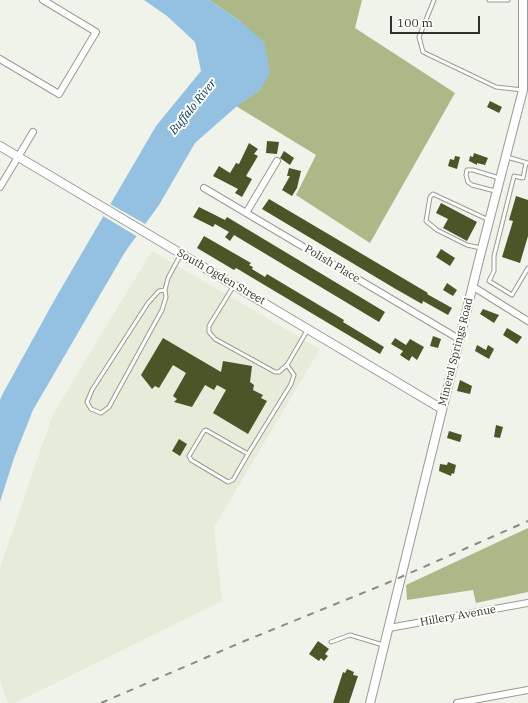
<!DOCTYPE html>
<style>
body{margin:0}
#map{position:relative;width:528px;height:703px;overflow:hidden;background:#f0f3ea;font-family:"IBM Plex Serif",serif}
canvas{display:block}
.scale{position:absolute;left:390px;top:16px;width:90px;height:18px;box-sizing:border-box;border:2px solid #31322e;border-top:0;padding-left:5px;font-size:12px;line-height:14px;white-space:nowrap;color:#31322e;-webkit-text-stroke:3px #fefffb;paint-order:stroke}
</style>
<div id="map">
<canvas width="528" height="703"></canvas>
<div class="scale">100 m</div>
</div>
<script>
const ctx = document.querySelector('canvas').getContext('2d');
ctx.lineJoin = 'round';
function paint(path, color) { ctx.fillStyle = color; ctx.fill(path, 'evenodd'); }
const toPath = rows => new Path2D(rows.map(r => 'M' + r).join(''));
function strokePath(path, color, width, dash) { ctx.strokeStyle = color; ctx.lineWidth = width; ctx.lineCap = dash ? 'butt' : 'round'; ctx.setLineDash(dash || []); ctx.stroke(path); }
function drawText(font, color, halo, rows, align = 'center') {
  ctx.font = font + ' "IBM Plex Serif",serif'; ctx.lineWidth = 4; ctx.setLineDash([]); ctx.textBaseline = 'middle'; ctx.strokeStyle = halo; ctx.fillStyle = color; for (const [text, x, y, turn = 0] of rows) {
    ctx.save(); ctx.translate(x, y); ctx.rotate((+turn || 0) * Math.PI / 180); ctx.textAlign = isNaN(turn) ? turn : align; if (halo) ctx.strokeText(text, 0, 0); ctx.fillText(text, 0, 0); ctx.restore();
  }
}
paint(toPath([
 [152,251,320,349,214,527,222,601,15,703,8,703,0,680,0,568,53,414]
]), '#e6ebda');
paint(toPath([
 [209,0,362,0,355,28,455,93,370,243,296,195,316,155,236,106,260,90,240,21],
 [528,528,528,592,476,603,473,590,407,600,406,585]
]), '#acb888');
paint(toPath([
 [144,0,209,0,240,21,264,42,270,73,260,90,236,107,195,143,159,205,125,252,33,410,14,458,0,502,0,400,2,395,55,299,156,126,201,71,195,42,167,16]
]), '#94c1e2');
paint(toPath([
 [110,204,147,225,138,237,103,216]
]), '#f0f3ea');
paint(toPath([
 [490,101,502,107,499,113,487,107],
 [267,141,279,142,277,154,266,153],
 [249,143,258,149,254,154,258,156,246,176,252,179,242,197,235,193,238,189,213,176,219,166,230,173,236,163,239,164],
 [284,151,294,158,290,165,280,158],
 [474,153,488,158,485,165,477,163,477,165,469,161,470,156,473,157],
 [455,156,460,157,457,169,448,166,450,159,454,160],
 [289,168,301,171,297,188,292,196,282,190,290,176,287,176],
 [516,196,528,200,528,236,520,263,502,257,513,221,509,220],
 [269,199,428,293,427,294,452,308,448,315,423,301,422,304,394,288,262,209],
 [441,203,477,222,467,241,443,228,448,219,436,213],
 [199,207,225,220,227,217,385,312,379,322,234,235,230,241,225,237,229,232,215,224,213,227,193,217],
 [204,236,251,263,249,265,253,267,252,269,265,277,267,274,344,320,343,322,384,347,380,354,236,268,234,270,197,248],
 [441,249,455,258,450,266,436,257],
 [447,283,457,290,453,296,443,290],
 [483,309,499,315,494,323,480,314],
 [507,328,522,337,517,344,503,335],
 [433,336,441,339,438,348,430,346],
 [163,338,221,372,223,361,252,366,250,382,254,385,253,390,263,395,261,398,267,401,248,434,213,413,226,390,217,385,214,390,205,385,192,407,174,402,177,399,173,396,186,373,173,365,159,388,155,386,152,389,141,375],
 [395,338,406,345,410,339,424,347,417,360,412,356,409,361,400,355,403,351,391,344],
 [477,345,486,350,488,345,494,349,489,359,475,351],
 [460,380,472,386,470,394,457,391],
 [496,425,503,427,500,438,494,437],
 [449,431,462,435,460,442,447,438],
 [179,439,187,444,180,456,172,451],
 [448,462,456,465,454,474,452,473,451,476,439,471,440,464,447,465],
 [318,641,329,649,325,654,328,656,324,661,321,658,319,661,309,654],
 [347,669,354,672,353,675,358,676,349,703,333,703,343,672,345,673]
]), '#4b5528');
const lane = toPath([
 [434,0,419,37,423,52,496,87,523,90],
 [489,0,508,0],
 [507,157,528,163],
 [526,163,523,178,514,176,494,256,494,271,489,281,512,295,528,268],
 [495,191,472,185,468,182,466,175,467,170,473,170,499,178],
 [481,248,467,245,437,230,426,221,430,197,433,194,489,220],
 [233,287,209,326,209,332,215,339,275,372,279,372,287,365,308,329],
 [165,290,159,291,148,303,92,390,87,402,91,409,101,413,109,407,162,310,166,297,165,290,168,278,181,254],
 [248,454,206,430,204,431,189,456,191,460,228,482,233,480,248,454,291,384,294,375,287,365],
 [331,642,350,635,383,645]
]);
const street = toPath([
 [0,59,59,94,96,32,43,0],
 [0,187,33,132],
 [204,188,459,339],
 [246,213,277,161],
 [472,286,528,321],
 [389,628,528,603],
 [457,703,528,690]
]);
const secondary = toPath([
 [0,146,442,409],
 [370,703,479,260,523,90,523,0]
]);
strokePath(lane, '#999b92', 5);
strokePath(street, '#999b92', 8);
strokePath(secondary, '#999b92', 10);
strokePath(lane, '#fff', 3);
strokePath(street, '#fff', 6);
strokePath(secondary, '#fff', 8);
strokePath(toPath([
 [101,703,242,642,385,584,528,521]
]), '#898b85', 2, [7, 7]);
drawText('11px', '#31322e', '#fefffb', [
 ["Polish Place",332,264,31],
 ["South Ogden Street",221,277,30],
 ["Mineral Springs Road",456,352,-76],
 ["Hillery Avenue",458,616,-10]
]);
drawText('italic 12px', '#003959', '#fefffb', [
 ["Buffalo River",193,107,-51]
]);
</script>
